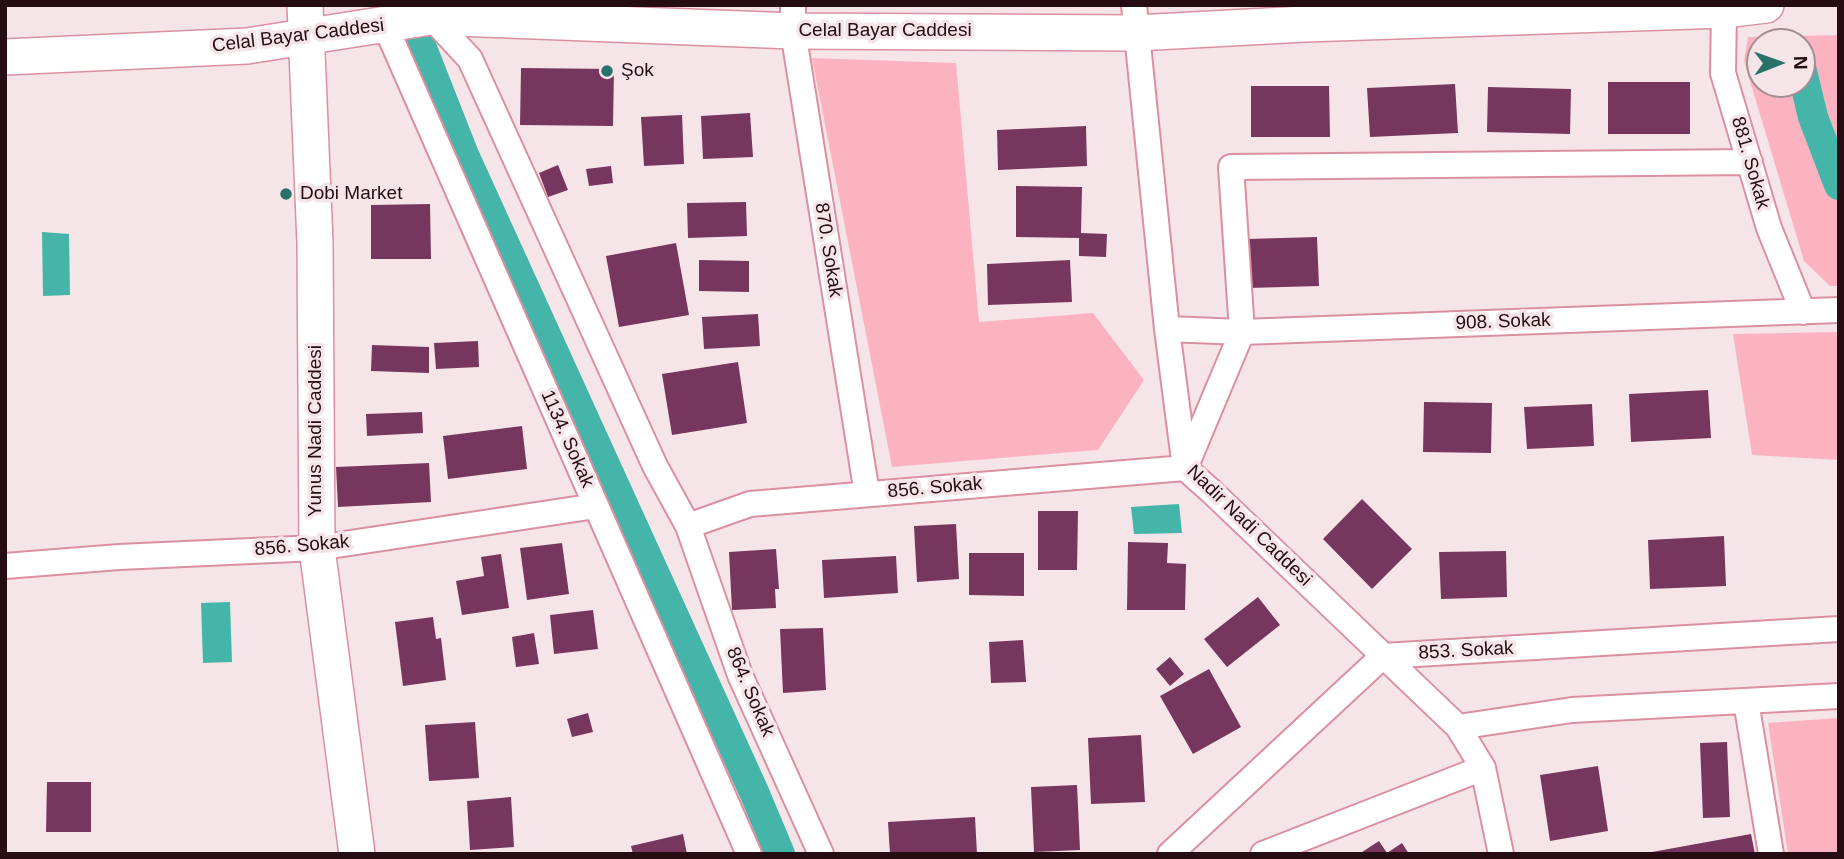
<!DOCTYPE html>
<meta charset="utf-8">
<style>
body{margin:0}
#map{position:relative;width:1844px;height:859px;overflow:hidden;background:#f6e5e8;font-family:Helvetica,sans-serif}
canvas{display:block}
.frame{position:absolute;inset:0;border:7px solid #260c13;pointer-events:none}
.north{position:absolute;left:1746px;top:28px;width:70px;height:70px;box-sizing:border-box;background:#f6e5e8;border:2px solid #a38e93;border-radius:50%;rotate:89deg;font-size:19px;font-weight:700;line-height:28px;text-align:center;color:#260c13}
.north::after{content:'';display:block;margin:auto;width:24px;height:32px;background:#2a7169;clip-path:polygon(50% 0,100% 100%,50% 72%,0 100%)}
</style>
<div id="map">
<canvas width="1844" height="859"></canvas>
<div class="frame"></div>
<div class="north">N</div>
</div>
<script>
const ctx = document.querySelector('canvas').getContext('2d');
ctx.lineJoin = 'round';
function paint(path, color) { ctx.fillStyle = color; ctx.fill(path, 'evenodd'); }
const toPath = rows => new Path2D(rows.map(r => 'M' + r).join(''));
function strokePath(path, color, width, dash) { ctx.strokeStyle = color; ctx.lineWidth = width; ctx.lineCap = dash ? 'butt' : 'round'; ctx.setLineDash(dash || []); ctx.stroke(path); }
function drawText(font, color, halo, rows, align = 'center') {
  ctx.font = font + ' Helvetica,sans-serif'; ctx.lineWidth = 7; ctx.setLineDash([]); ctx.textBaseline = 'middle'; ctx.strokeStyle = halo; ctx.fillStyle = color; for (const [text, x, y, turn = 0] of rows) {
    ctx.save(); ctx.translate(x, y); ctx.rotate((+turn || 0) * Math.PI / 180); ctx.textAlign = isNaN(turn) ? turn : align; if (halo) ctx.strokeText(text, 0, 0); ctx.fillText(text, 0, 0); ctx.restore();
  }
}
paint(toPath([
 [1839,35,1839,286,1830,286,1804,261,1744,61,1748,37],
 [1760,42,1802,42,1802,84,1760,84],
 [812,58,956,63,979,322,1093,313,1144,380,1098,450,892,467],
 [1839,332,1839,460,1752,455,1733,334],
 [1839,718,1839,854,1788,854,1768,723]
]), '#fbb3c2');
paint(toPath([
 [42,232,69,234,70,295,43,296],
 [1179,504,1182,533,1134,534,1131,507],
 [230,602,232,662,203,663,201,603]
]), '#44b5a8');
strokePath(toPath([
 [405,5,464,155,754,792,780,854],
 [1802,71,1813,117,1839,185]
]), '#44b5a8', 30);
paint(toPath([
 [521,68,614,69,613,126,520,125],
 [1608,82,1690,82,1690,134,1608,134],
 [1455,84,1458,133,1370,137,1367,88],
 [1251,86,1329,86,1330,137,1251,137],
 [1488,87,1571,89,1570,134,1487,132],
 [750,113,753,157,703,159,701,116],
 [682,115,684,164,644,166,641,117],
 [1086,126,1087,166,998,170,997,130],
 [558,165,568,190,548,197,539,173],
 [611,166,613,183,589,186,586,169],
 [1016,186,1082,187,1081,233,1107,234,1106,257,1079,256,1079,238,1016,237],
 [746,202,747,236,688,238,687,203],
 [430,204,431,259,371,259,371,205],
 [1317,237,1319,286,1248,288,1247,239],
 [676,243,689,315,619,327,606,256],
 [699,260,749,261,749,292,699,291],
 [1070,260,1072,302,988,305,987,264],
 [758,314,760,346,704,349,702,317],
 [478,341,479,367,436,369,434,343],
 [372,345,429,347,429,373,371,371],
 [738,362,747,423,672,435,662,374],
 [1708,390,1711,438,1631,442,1629,394],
 [1424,402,1492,403,1491,453,1423,452],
 [1592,404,1594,446,1527,449,1524,407],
 [422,412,423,433,367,436,366,414],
 [522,426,527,469,448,479,443,436],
 [429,463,431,502,338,507,336,467],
 [1362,499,1412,549,1372,589,1323,539],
 [1038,511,1078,511,1077,570,1038,570],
 [956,524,959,579,917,582,914,526],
 [1724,536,1726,586,1650,589,1648,540],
 [1128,542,1168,543,1167,563,1186,564,1185,610,1127,610],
 [562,543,569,594,527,600,520,548],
 [776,549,779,589,775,589,776,608,732,610,729,552],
 [1506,551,1507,597,1441,599,1439,552],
 [969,553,1024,553,1024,596,969,595],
 [501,554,509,608,462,615,456,581,484,576,481,557],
 [896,556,898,593,824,598,822,560],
 [1258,597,1280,625,1227,667,1204,639],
 [593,610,598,649,554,654,550,615],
 [433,617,436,639,441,638,446,680,403,686,395,622],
 [823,628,826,690,783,693,780,629],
 [534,633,539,664,516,667,512,637],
 [1023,640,1026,682,991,683,989,642],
 [1170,657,1184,674,1170,686,1156,669],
 [1209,669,1241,727,1193,754,1160,696],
 [588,713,593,732,572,737,567,719],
 [475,722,479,778,429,781,425,725],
 [1141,735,1145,802,1091,804,1088,738],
 [1727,742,1730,817,1703,818,1700,743],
 [1598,766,1608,831,1550,841,1540,775],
 [47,782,91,782,91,832,46,832],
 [1077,785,1080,850,1034,852,1031,787],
 [511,797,514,847,470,850,467,801],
 [975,817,977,854,890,854,888,822],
 [683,834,687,854,633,854,631,846],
 [1751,834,1755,854,1653,854,1652,852],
 [1379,841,1387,853,1402,843,1409,854,1359,854]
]), '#77365e');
const street = toPath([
 [793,5,793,31,867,494],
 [1134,5,1167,329,1185,468,1212,492,1458,727,1483,768,1501,854],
 [430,10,431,17,470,59,655,466,688,526,740,675,821,854],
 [1724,10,1723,73,1769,228,1803,312],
 [385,25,749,854],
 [1167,329,1242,332,1839,310],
 [688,526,750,504,1185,468,1242,332,1231,167,1750,162],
 [5,566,119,557,317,548,596,506],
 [1746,701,1771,854],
 [1458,727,1572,710,1839,696],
 [1170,854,1383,656,1839,629],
 [1263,854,1483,768]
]);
const secondary = toPath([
 [305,5,315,243,317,548,357,854],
 [5,57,247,46,431,17,793,31,1136,33,1305,24,1724,10,1766,5]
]);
strokePath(street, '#da90a1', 28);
strokePath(secondary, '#da90a1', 38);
strokePath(street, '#fff', 24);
strokePath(secondary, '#fff', 35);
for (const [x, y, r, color] of [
 [607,71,7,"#2a7169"],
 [286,194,7,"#2a7169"]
]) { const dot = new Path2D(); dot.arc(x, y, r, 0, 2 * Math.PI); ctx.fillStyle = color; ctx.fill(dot); strokePath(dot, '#f6e5e8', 2.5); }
drawText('19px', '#260c13', '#f6e5e8', [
 ["Celal Bayar Caddesi",885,31],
 ["Celal Bayar Caddesi",298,36,-7],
 ["881. Sokak",1750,163,74],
 ["870. Sokak",828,250,81],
 ["908. Sokak",1503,322,-2],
 ["Yunus Nadi Caddesi",316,431,-90],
 ["1134. Sokak",567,439,66],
 ["856. Sokak",935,488,-5],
 ["Nadir Nadi Caddesi",1249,526,44],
 ["856. Sokak",302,546,-5],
 ["853. Sokak",1466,651,-3],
 ["864. Sokak",750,692,67]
]);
drawText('19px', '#260c13', '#f6e5e8', [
 ["Şok",621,71],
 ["Dobi Market",300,194]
], 'left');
</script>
